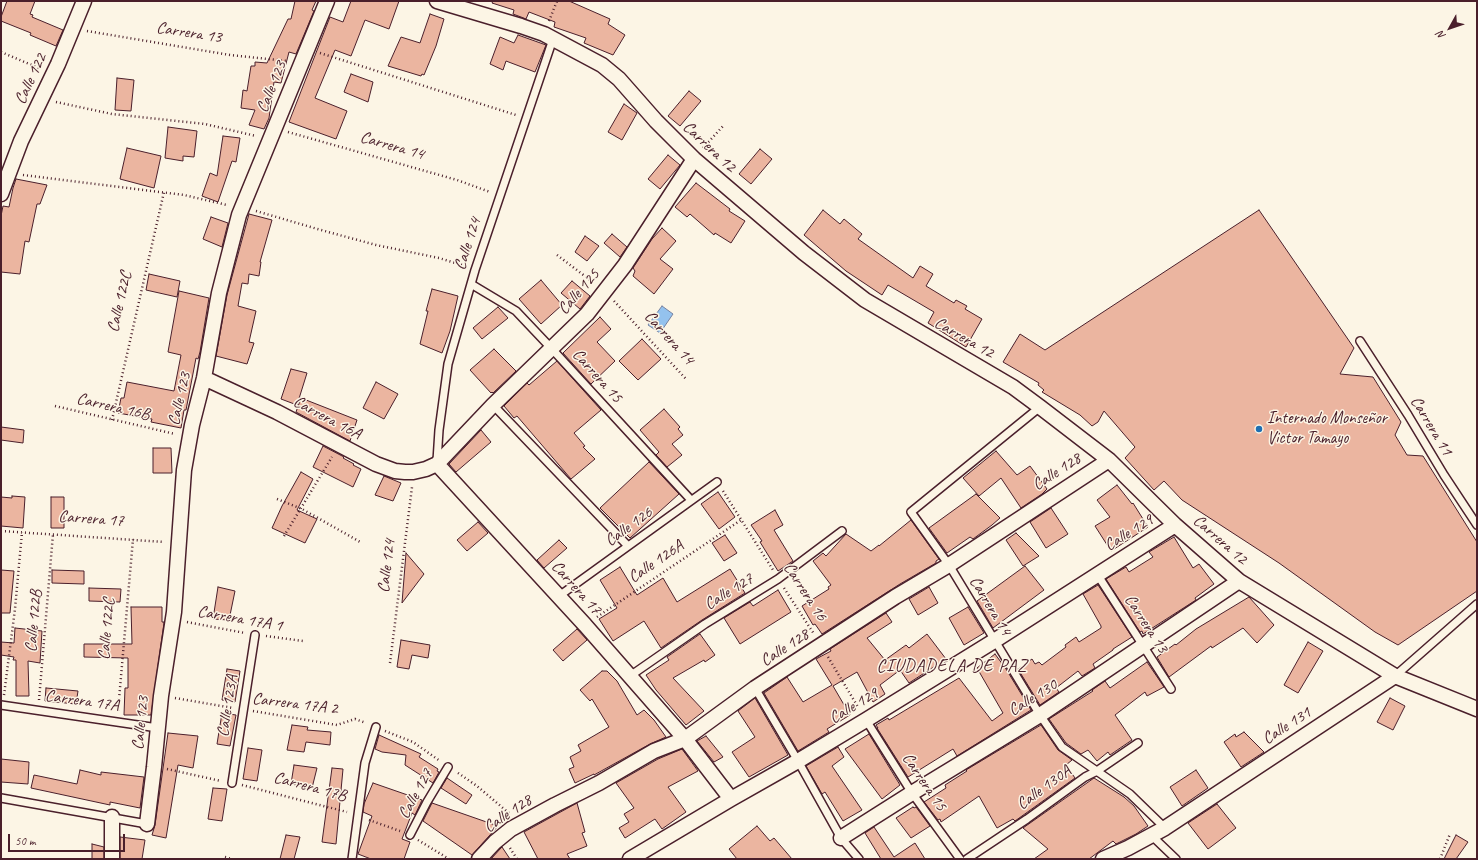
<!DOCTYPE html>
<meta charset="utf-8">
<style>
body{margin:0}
#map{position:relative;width:1478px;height:860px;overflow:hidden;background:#fcf5e5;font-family:Caveat,sans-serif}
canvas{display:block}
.frame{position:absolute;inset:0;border:2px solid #4a1f2b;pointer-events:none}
.north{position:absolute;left:1430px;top:8px;width:40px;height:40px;-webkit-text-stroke:3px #fcf5e5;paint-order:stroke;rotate:230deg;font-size:11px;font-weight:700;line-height:16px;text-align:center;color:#4a1f2b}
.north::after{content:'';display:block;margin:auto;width:14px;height:18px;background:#4a1f2b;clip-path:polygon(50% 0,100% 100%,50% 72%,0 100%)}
.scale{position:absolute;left:8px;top:834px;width:117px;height:18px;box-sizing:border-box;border:2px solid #4a1f2b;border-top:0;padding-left:5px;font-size:12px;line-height:14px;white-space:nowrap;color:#4a1f2b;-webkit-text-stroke:3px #fcf5e5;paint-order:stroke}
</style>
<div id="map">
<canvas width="1478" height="860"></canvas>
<div class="frame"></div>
<div class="north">N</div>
<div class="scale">50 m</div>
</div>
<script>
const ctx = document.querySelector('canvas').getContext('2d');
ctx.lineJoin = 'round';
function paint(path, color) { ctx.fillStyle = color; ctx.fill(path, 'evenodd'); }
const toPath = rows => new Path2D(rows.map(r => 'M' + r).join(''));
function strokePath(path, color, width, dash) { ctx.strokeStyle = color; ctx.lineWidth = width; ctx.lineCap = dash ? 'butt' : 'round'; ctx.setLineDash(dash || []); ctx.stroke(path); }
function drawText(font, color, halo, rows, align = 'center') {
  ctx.font = font + ' Caveat,sans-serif'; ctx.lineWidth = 3; ctx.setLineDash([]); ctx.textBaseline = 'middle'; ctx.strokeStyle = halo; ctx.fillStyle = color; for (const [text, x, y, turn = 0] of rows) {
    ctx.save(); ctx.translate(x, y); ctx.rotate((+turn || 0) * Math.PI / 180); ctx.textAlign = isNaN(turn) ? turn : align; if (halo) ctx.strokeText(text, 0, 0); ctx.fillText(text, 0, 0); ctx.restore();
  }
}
const water = toPath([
 [662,306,673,314,660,333,648,325,662,306]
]);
paint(water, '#94c2ee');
strokePath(water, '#7681a0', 1);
const building = toPath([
 [7,1,35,1,30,14,33,15,32,17,63,30,56,46,30,35,31,33,1,21,1,17,7,1],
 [295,1,316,1,312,10,314,11,296,54,289,52,281,83,274,82,269,118,264,129,249,125,255,110,241,108,243,90,247,91,251,66,255,66,255,62,267,63,288,19,291,19,295,1],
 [351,1,399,1,389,29,365,20,351,56,335,50,315,98,347,111,336,139,289,122,330,17,343,22,351,1],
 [493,1,569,1,610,19,608,24,625,35,613,55,584,43,586,38,554,27,555,22,529,12,526,19,521,17,513,14,514,10,492,3,493,1],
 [430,14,444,19,436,46,424,75,422,74,421,76,388,66,401,37,420,43,430,14],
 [518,35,546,45,535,72,506,61,503,70,490,64,500,37,514,43,518,35],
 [351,74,373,82,368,102,344,92,351,74],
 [117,78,134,80,131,111,115,110,117,78],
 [689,91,701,101,680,126,668,116,689,91],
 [624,104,637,113,622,140,608,132,624,104],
 [168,127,197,131,194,157,183,156,183,161,165,158,168,127],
 [223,136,240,138,236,162,232,161,218,202,202,196,210,173,217,176,223,136],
 [127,148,161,156,154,188,120,179,127,148],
 [760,149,772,159,751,184,739,174,760,149],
 [668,155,680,165,660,189,648,179,668,155],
 [16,179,47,185,40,204,37,204,29,242,25,241,20,274,1,272,1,216,3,206,9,207,13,188,16,179],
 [696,183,730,209,729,211,745,221,731,243,715,233,714,235,690,214,687,217,675,207,696,183],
 [823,210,840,224,844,219,862,234,858,239,913,278,920,266,933,274,926,286,954,303,956,300,967,306,965,309,982,319,966,347,928,323,934,312,888,285,882,295,846,271,804,235,823,210],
 [1259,210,1354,348,1340,374,1373,377,1401,422,1395,435,1407,455,1423,456,1477,542,1477,591,1398,645,1375,632,1279,563,1182,500,1164,481,1154,490,1125,458,1135,447,1104,411,1098,422,1092,426,1080,415,1042,392,1044,390,1038,385,1039,383,1003,362,1020,334,1045,350,1259,210],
 [249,214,272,220,260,262,261,262,259,276,249,274,248,284,242,283,238,306,256,311,249,342,254,343,247,364,216,356,227,295,249,214],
 [211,217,228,223,222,247,203,239,211,217],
 [662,228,676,241,660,259,673,269,654,294,633,276,635,271,633,268,652,239,662,228],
 [612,234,627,247,620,257,604,243,612,234],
 [585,236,599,246,587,261,575,252,585,236],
 [149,274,180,281,177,297,146,290,149,274],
 [541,280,562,305,541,324,519,299,541,280],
 [572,281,590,296,580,309,561,293,572,281],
 [432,289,458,296,450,331,442,353,420,344,428,311,426,311,432,289],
 [179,291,209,298,200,352,198,359,196,358,186,410,184,410,181,428,151,422,152,419,118,413,121,398,124,398,127,382,174,391,181,355,168,352,179,291],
 [498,307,508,318,482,339,473,328,498,307],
 [600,317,611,329,597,342,615,361,591,384,563,353,600,317],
 [642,339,661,359,638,380,619,361,642,339],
 [494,349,516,371,493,393,492,392,491,393,470,370,494,349],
 [557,361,601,410,574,433,585,446,583,447,595,459,571,479,517,416,514,418,504,406,527,383,529,385,557,361],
 [291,369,307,373,297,405,281,399,291,369],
 [376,382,398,394,384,419,363,408,376,382],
 [301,398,357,420,350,441,296,412,301,398],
 [664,409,680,427,678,429,683,435,672,444,682,455,667,467,656,455,659,452,640,430,664,409],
 [1,427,24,430,23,443,1,440,1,427],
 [481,430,491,442,456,472,449,464,481,430],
 [323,446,344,457,343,458,354,464,353,465,361,469,353,487,313,467,323,446],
 [153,448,171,448,172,473,153,473,153,448],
 [996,451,1017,475,1030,466,1047,489,1042,494,1021,508,1001,478,979,496,963,478,996,451],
 [649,462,679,494,630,538,600,508,649,462],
 [301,472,313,479,297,510,317,519,305,543,272,528,282,506,301,472],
 [384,476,401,483,393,501,375,495,384,476],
 [1117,485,1132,504,1133,503,1148,527,1111,551,1095,526,1110,517,1097,500,1117,485],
 [718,492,735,517,719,529,701,504,718,492],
 [976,494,1000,518,992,525,973,539,970,537,947,553,929,528,976,494],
 [12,496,25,497,23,528,1,526,1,497,12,498,12,496],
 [51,497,64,497,64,528,51,528,51,497],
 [1051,508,1068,534,1046,548,1030,522,1051,508],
 [775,510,783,525,774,530,793,561,778,571,760,542,762,541,751,525,775,510],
 [911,520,939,559,936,561,936,563,900,584,822,634,815,624,813,625,802,606,829,589,828,587,831,585,813,561,823,553,826,556,846,534,871,551,879,545,879,546,911,520],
 [478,522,488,533,467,551,457,540,478,522],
 [1016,533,1039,556,1023,566,1006,540,1016,533],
 [725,535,737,553,724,561,712,543,725,535],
 [1174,537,1193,568,1199,564,1214,584,1195,598,1196,600,1143,634,1142,631,1140,632,1106,579,1126,567,1129,572,1153,557,1149,552,1174,537],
 [559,540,567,548,544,568,537,560,559,540],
 [406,553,424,574,402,603,406,553],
 [1025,566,1044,590,993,628,977,601,1025,566],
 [620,567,637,595,663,578,677,602,730,569,745,593,702,620,661,648,644,621,613,641,599,619,617,608,600,580,620,567],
 [1,570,14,571,10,613,1,613,1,570],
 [52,570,84,571,84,584,52,583,52,570],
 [1098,585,1132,637,1113,649,1113,650,1093,664,1095,668,1082,676,1078,671,1056,688,1059,692,1040,705,1018,669,1032,659,1035,664,1039,662,1042,665,1066,647,1065,645,1076,637,1079,642,1101,628,1101,626,1083,594,1098,585],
 [218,587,235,591,229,620,213,619,218,587],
 [929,587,938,603,918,615,909,599,929,587],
 [89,588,121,589,120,602,89,601,89,588],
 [778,590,791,612,740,644,724,618,750,602,753,606,778,590],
 [1249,597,1274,625,1257,643,1243,628,1212,648,1211,646,1169,677,1157,657,1175,644,1176,645,1196,629,1249,597],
 [131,607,162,607,162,622,164,622,164,623,151,715,124,715,125,688,128,688,128,658,84,657,84,644,132,644,131,607],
 [968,607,984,633,964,645,949,618,968,607],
 [886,613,892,622,867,638,885,660,906,645,909,648,927,634,946,659,909,683,900,670,880,685,885,694,873,702,857,672,833,686,850,715,827,729,829,732,798,751,764,693,787,677,803,702,832,685,816,659,831,651,830,649,886,613],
 [15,628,42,631,40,663,28,661,29,696,16,696,16,660,13,660,14,657,1,655,1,642,14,643,15,628],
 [577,629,587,640,563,661,553,650,577,629],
 [700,634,715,655,705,662,704,660,673,678,704,711,686,725,656,690,646,675,669,660,667,657,700,634],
 [401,640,430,645,428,658,412,655,409,669,397,667,401,640],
 [1308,642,1323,651,1298,693,1284,685,1308,642],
 [995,654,1006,669,1031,710,957,756,953,749,908,777,877,728,878,728,876,725,888,718,889,720,959,678,992,721,1003,713,977,668,995,654],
 [1147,662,1164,687,1147,696,1145,692,1115,715,1132,740,1110,755,1108,752,1097,761,1088,750,1081,754,1066,743,1049,719,1093,691,1092,690,1105,681,1110,688,1147,662],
 [227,669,240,671,235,702,222,700,227,669],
 [602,671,607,671,617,681,637,715,644,710,654,720,666,737,650,744,594,775,594,774,575,783,569,769,574,767,570,757,581,751,578,745,609,727,592,699,590,701,580,690,602,671],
 [46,688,78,691,76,704,45,701,46,688],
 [755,698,788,755,749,777,732,752,755,737,738,711,755,698],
 [1390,698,1405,706,1393,730,1377,722,1390,698],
 [222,713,236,715,230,746,217,744,222,713],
 [292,725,308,727,307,730,331,732,330,745,306,742,304,752,287,750,292,725],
 [1041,725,1058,750,1072,760,1066,765,1075,778,1015,821,1013,819,997,828,979,796,941,822,940,819,938,820,924,802,946,788,945,785,967,771,966,770,1041,725],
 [1244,732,1264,752,1241,767,1224,742,1235,734,1236,737,1244,732],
 [168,733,198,736,193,768,178,765,166,838,152,835,155,825,168,733],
 [869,734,900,785,882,799,845,749,869,734],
 [379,735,421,754,419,757,438,769,437,771,439,772,433,783,405,765,406,755,382,752,375,749,379,735],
 [706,736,723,757,714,762,697,741,706,736],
 [838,747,844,757,832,766,862,810,843,821,825,792,822,794,806,766,838,747],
 [248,748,262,750,257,781,243,779,248,748],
 [682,749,698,771,668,787,686,812,662,829,655,819,625,838,619,828,629,822,624,814,634,808,616,783,658,759,682,749],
 [1,759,29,762,28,784,1,782,1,759],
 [294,765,317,768,312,788,291,784,294,765],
 [332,768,343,769,336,844,322,842,332,768],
 [80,770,101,775,101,772,144,777,140,808,110,802,110,805,31,788,34,775,77,784,80,770],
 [1196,770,1208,788,1182,806,1170,787,1196,770],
 [447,778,472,795,466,804,441,788,447,778],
 [1094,778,1124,797,1134,806,1148,826,1136,834,1116,844,1113,841,1089,859,1034,859,1048,849,1023,828,1094,778],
 [373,783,422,800,415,815,412,813,402,839,410,842,404,859,371,859,358,854,372,816,363,812,364,804,373,783],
 [213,788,227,789,222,821,208,819,213,788],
 [432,803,498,826,472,855,423,821,432,803],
 [577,803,585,832,582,833,587,846,567,854,570,859,538,859,524,832,577,803],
 [1217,804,1236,828,1208,849,1188,823,1217,804],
 [913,807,914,808,916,807,930,826,911,838,896,818,913,807],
 [757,826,770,841,774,838,792,859,737,859,729,849,757,826],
 [874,827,894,857,915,843,925,859,881,859,865,833,874,827],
 [286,835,300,837,294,859,280,859,286,835],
 [1456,835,1468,842,1456,859,1444,859,1456,835],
 [120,837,145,840,142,859,120,859,120,837],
 [92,844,104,847,104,859,92,859,92,844],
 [502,847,510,859,491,859,501,848,502,847]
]);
paint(building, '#ebb5a0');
strokePath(building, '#4a1f2b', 1);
const lane = toPath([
 [471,284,516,311,552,349,691,500],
 [1360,341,1408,415,1444,475,1477,525],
 [493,405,628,546],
 [1040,407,911,512,949,565,1040,715,1062,747,1130,794,1165,828],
 [437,461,439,430,448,364,475,270,553,39],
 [1097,574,1171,689],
 [559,596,717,482],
 [630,676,705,624,778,579,842,531],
 [1395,676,1477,604],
 [755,688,798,761,841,838,859,859],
 [1,705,158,728],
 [866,720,912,793,960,859],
 [232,783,255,635],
 [1,798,147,824],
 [410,835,427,802,448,767],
 [1152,836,1176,859],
 [352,859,365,763,376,727],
 [967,859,1027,819,1085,777,1097,771,1138,743]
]);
const street = toPath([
 [437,1,521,26,544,34,602,65,619,79,656,121,694,159,804,253,865,300,1013,387,1040,407,1109,460,1175,525,1239,581,1395,676,1477,709],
 [1,194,21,141,58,64,84,1],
 [204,378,277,412,376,464,395,471,405,472,413,472,426,469,437,464,493,405,587,314,625,265,694,159],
 [437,464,585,625,685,739,731,799],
 [147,824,154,767,161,696,174,612,184,470,192,425,204,378,219,293,239,215,327,1],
 [841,838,912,793,1040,715,1239,581],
 [112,859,112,817],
 [479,859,495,842,511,829,555,805,599,783,654,751,685,739,755,688,895,597,949,565,1109,460],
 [630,859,731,799,798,761,866,720,994,641,1175,525],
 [1103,859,1128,848,1165,828,1395,676]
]);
strokePath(lane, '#4a1f2b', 10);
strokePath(street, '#4a1f2b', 17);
strokePath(toPath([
 [549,21,557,1],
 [87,31,230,55,287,61],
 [1,52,41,69],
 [320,53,516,115],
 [56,102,112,114,205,124,256,136],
 [288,132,457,180,490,192],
 [703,148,724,125],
 [23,175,184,195,227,205],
 [256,211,321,230,376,245,439,258,465,266],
 [557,255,594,283],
 [614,301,686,379],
 [55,406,175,434],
 [112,420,164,192],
 [723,491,773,570],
 [277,499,302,509,362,543],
 [1,531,164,542],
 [284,536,332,457],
 [784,588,814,634],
 [597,617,741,520],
 [187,622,245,633],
 [266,636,303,641],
 [828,657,858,707],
 [390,663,412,487],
 [4,695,15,609,22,532],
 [175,698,233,708],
 [39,700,53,534],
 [118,711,133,539],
 [253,711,337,725,355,719,366,723],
 [385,731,413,742,440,761],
 [167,769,221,781],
 [458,773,477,786,510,814],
 [242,785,347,812],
 [369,820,400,831],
 [418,840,449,859],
 [510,848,517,859],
 [225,857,232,859],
 [1440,859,1450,834]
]), '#4a1f2b', 2.5, [1, 3]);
strokePath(lane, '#fcf5e5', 7);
strokePath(street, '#fcf5e5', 14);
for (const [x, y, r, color] of [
 [1259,429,4,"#1f6fb2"]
]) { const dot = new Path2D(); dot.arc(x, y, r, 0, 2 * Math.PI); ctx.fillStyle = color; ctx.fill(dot); strokePath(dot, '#fcf5e5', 1.5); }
drawText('17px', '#4a1f2b', '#fcf5e5', [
 ["Carrera 13",189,33,9],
 ["Calle 122",31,79,-65],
 ["Calle 123",272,87,-68],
 ["Carrera 14",392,146,16],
 ["Carrera 12",709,147,43],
 ["Calle 124",468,244,-72],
 ["Calle 125",579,292,-49],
 ["Calle 122C",120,302,-77],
 ["Carrera 14",669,338,48],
 ["Carrera 12",964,338,30],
 ["Carrera 15",597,376,48],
 ["Calle 123",180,399,-77],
 ["Carrera 16B",113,407,13],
 ["Carrera 16A",327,418,28],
 ["Carrera 11",1431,426,59],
 ["Calle 128",1057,472,-33],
 ["Carrera 17",91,519,4],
 ["Calle 126",629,527,-36],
 ["Calle 129",1129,533,-32],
 ["Carrera 12",1220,540,41],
 ["Calle 126A",656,562,-34],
 ["Calle 124",387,566,-83],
 ["Carrera 17",576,588,48],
 ["Calle 127",729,592,-32],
 ["Carrera 16",805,592,57],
 ["Carrera 14",990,606,59],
 ["Carrera 17A 1",240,619,10],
 ["Calle 122B",34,621,-85],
 ["Carrera 13",1146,624,57],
 ["Calle 122C",107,629,-85],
 ["Calle 128",785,648,-33],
 ["Calle 130",1033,698,-32],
 ["Carrera 17A",82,701,8],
 ["Carrera 17A 2",295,704,7],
 ["Calle 123A",228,706,-81],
 ["Calle 129",854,706,-31],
 ["Calle 123",141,723,-84],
 ["Calle 131",1287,726,-33],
 ["Carrera 15",924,782,56],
 ["Carrera 17B",310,787,15],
 ["Calle 130A",1044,788,-36],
 ["Calle 127",416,794,-61],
 ["Calle 128",508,814,-34]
]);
drawText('17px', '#4a1f2b', '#fcf5e5', [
 ["Internado Monseñor",1267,419],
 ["Victor Tamayo",1267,439]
], 'left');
ctx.letterSpacing = '1px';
drawText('18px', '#4a1f2b', '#fcf5e5', [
 ["CIUDADELA DE PAZ",952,666]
]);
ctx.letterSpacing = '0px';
</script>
